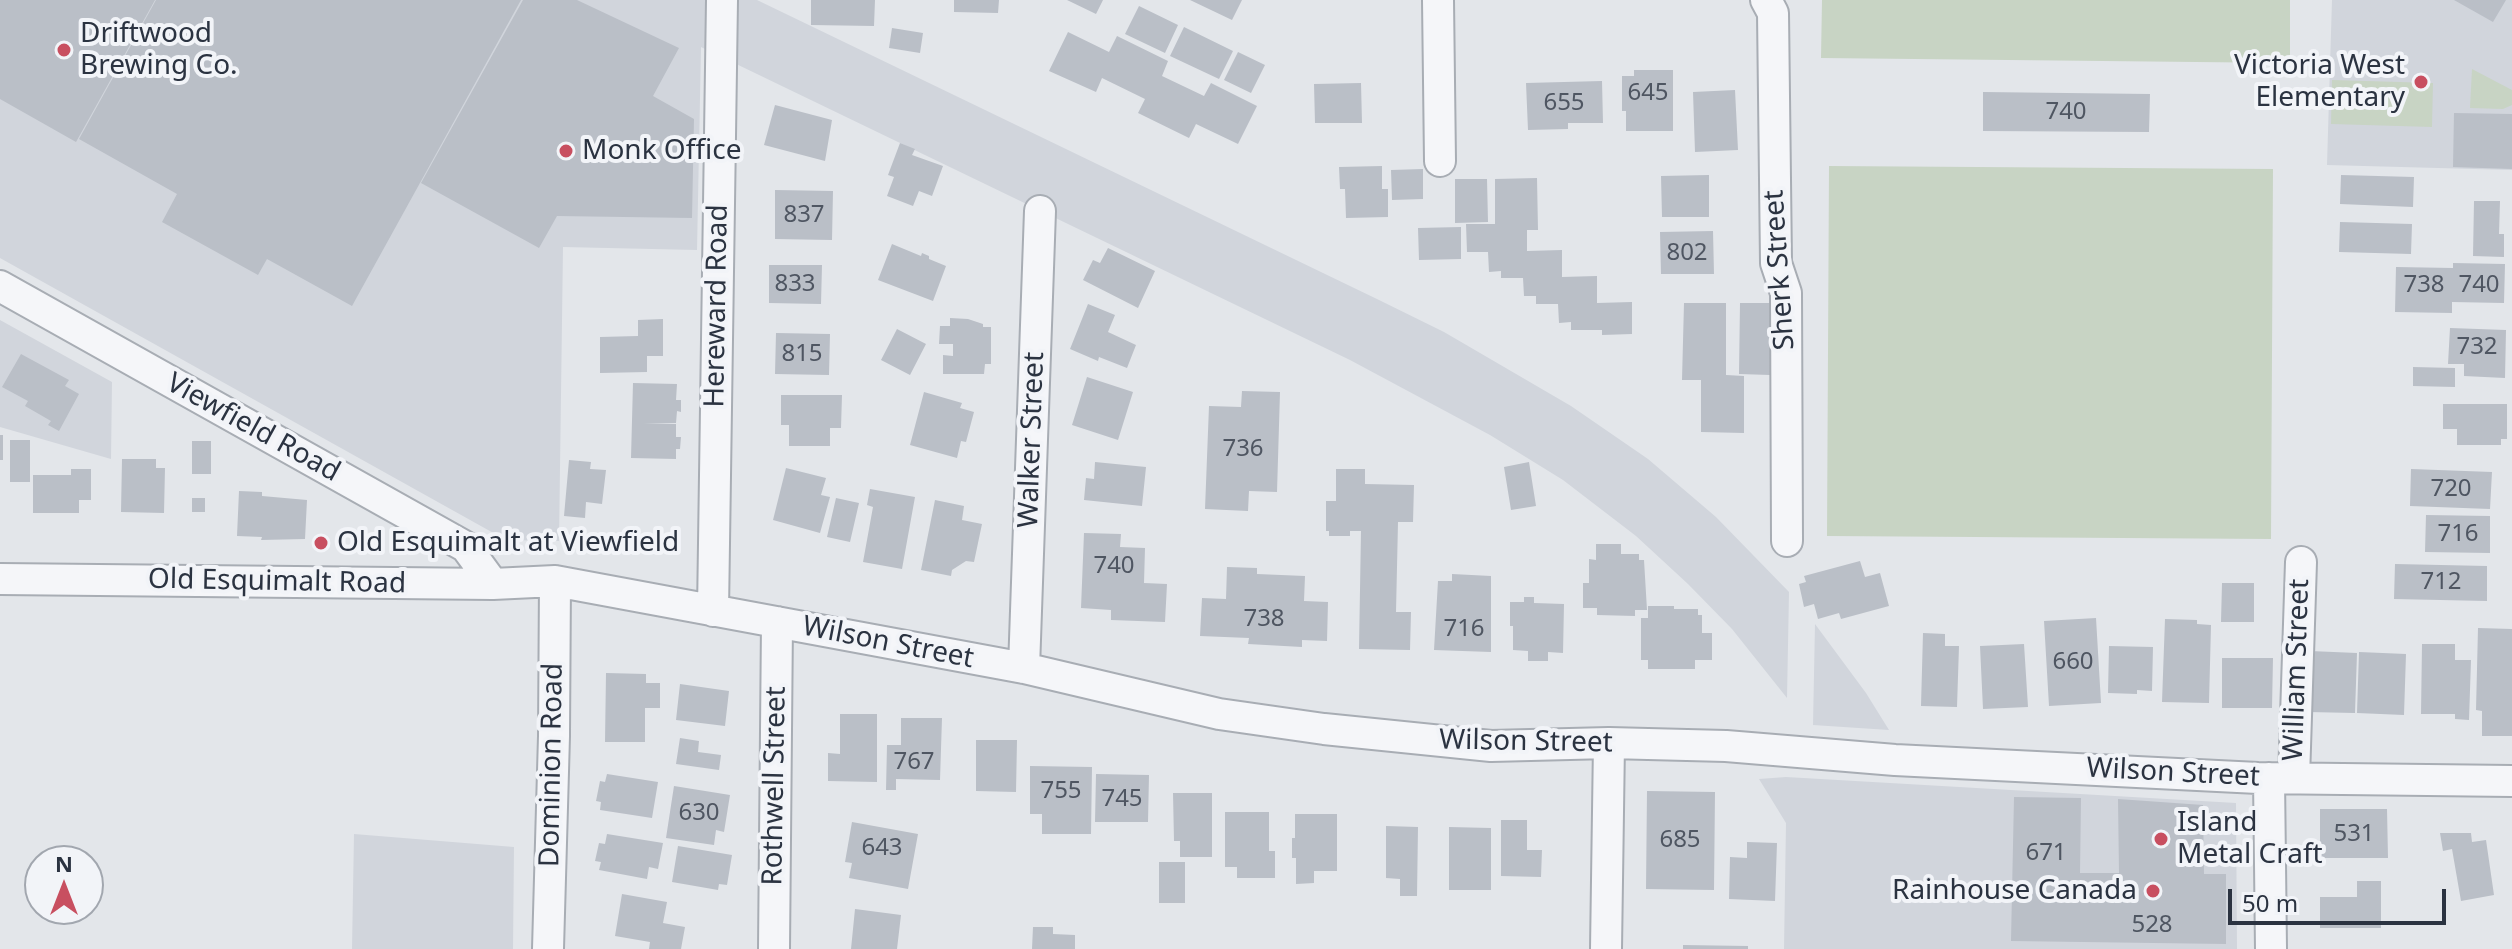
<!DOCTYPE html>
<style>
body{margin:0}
#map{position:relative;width:2512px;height:949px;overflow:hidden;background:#e3e6ea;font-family:"Noto Sans",sans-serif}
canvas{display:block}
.north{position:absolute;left:24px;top:845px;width:80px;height:80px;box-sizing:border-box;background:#f2f4f8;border:2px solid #a2a7af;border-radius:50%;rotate:0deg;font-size:22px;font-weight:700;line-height:32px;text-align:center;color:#2b3341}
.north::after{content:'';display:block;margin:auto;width:28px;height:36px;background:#c84f60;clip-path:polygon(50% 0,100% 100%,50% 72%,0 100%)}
.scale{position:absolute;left:2228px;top:889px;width:218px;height:36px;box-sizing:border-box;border:4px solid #2b3341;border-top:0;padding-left:10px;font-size:24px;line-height:28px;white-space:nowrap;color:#2b3341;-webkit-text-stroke:6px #f2f4f8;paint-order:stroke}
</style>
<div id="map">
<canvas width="2512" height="949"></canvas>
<div class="north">N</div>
<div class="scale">50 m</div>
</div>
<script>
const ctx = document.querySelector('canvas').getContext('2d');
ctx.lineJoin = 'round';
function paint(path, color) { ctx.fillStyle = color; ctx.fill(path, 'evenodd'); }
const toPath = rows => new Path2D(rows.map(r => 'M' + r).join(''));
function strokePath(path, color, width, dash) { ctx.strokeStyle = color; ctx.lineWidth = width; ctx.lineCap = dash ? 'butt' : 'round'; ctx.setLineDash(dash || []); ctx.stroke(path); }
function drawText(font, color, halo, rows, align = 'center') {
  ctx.font = font + ' "Noto Sans",sans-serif'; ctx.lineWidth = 8; ctx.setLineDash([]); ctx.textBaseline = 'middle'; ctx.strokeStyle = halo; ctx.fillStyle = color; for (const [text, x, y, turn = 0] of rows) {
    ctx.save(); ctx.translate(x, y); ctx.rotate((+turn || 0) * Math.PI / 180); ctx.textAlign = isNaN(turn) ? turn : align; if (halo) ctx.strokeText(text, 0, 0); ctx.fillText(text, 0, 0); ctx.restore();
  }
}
paint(toPath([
 [0,0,757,0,1379,300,1444,332,1571,406,1648,459,1716,517,1789,592,1787,698,1732,629,1688,584,1636,536,1563,480,1490,435,1350,360,701,47,697,250,563,247,559,541,506,540,0,258],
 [2332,0,2512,0,2512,170,2327,165],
 [0,320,112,382,111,459,0,427],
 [1815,624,1866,693,1889,730,1813,725],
 [1786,777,2236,803,2237,949,1784,949,1786,823,1759,779],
 [354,834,514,847,513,949,352,949]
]), '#d1d5dc');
paint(toPath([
 [1822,0,2290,0,2290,63,1821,58],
 [2472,69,2512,90,2512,105,2503,109,2470,108],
 [2332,80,2433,83,2432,127,2331,124],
 [1829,166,2273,169,2271,539,1827,536]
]), '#c8d4c4');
paint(toPath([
 [0,0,155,0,76,142,0,99],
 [156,0,521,0,352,306,267,259,258,275,162,222,177,194,79,139],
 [523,0,577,0,679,48,653,96,694,119,692,218,557,216,539,248,421,183],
 [811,0,875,0,874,26,811,25],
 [954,0,999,0,998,13,954,12],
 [1067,0,1103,0,1096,14],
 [1190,0,1242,0,1232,20],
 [2454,0,2506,0,2493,22],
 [1139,6,1178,25,1165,53,1125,34],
 [1184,27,1233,51,1219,79,1170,56],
 [892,28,923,33,920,53,889,48],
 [1068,32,1109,52,1117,36,1168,61,1162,76,1204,96,1211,83,1257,106,1238,144,1196,124,1189,138,1138,113,1145,99,1102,78,1096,92,1049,71],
 [1238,52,1265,65,1251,93,1224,80],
 [1634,70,1673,70,1673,131,1626,131,1626,111,1622,111,1622,76,1634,76],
 [1602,81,1603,123,1568,123,1568,129,1528,130,1526,83],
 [1361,83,1362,123,1315,123,1314,84],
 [1735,90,1738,150,1695,152,1693,92],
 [1983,92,2150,94,2149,132,1983,131],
 [775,105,832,120,825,161,764,145],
 [2454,113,2512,114,2512,169,2453,167],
 [900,143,915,149,912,155,943,166,932,196,919,191,913,206,887,196,894,177,888,175],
 [1382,166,1382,189,1388,189,1388,217,1346,218,1345,189,1340,189,1339,167],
 [1423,169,1423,199,1392,200,1391,170],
 [1709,175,1709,217,1662,217,1661,176],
 [2341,175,2414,177,2413,207,2340,204],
 [1537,178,1538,230,1527,230,1527,251,1562,250,1562,277,1597,276,1597,303,1632,302,1632,334,1602,335,1602,330,1571,330,1571,322,1559,323,1558,304,1536,304,1536,296,1524,296,1523,278,1501,278,1501,271,1489,272,1488,252,1467,252,1466,224,1495,224,1495,179],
 [1455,179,1487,179,1488,222,1455,223],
 [775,190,833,191,832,240,775,239],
 [2474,201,2500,201,2499,234,2504,234,2504,257,2473,256],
 [2340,222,2412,224,2411,254,2339,252],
 [1461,227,1461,259,1419,260,1418,228],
 [1713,231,1714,274,1661,274,1660,232],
 [892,244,921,256,922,253,929,256,929,259,946,266,933,301,878,280],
 [1108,248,1155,271,1138,308,1083,280,1093,260,1100,263],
 [2453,263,2505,264,2504,303,2452,302,2452,313,2395,312,2396,267,2453,268],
 [769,265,822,265,821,304,769,303],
 [1684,303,1726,303,1726,375,1744,376,1744,433,1701,432,1701,380,1682,380],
 [1740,303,1770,303,1770,375,1739,374],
 [1088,304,1115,315,1108,332,1136,345,1127,368,1099,357,1098,361,1070,349],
 [950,318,968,319,983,324,983,327,991,327,991,364,985,364,984,374,943,374,943,355,953,356,953,344,939,344,940,326,950,326],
 [663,319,663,356,647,356,647,372,600,373,600,337,638,336,638,320],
 [2450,328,2506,330,2505,378,2464,376,2464,364,2448,364],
 [897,329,926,344,910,375,881,360],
 [776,333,830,334,829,375,775,374],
 [21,354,69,380,65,386,79,394,59,431,48,425,51,421,25,406,28,401,2,387],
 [2413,367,2455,368,2455,387,2413,386],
 [1087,377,1133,392,1118,440,1072,425],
 [633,383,677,384,676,400,681,400,681,412,677,411,676,423,644,423,676,424,676,437,681,437,680,449,676,449,676,459,631,458],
 [1242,391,1280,392,1277,492,1249,491,1248,511,1205,509,1209,406,1241,407],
 [924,392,962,403,960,408,974,412,966,442,961,441,957,458,910,445],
 [781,395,842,395,841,428,830,428,830,446,789,446,789,425,781,425],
 [2443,404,2507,404,2507,439,2501,439,2501,445,2457,445,2457,429,2443,429],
 [0,435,3,435,3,460,0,460],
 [10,440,30,440,30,482,10,482],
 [192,441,211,441,211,474,192,474],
 [122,459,156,459,156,468,165,468,164,513,121,512],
 [569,460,591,462,590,469,606,470,602,504,586,502,585,518,564,516],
 [1095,462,1146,467,1142,506,1084,500,1086,478,1094,479],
 [1529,462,1536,506,1511,510,1504,467],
 [786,468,826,478,821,495,830,497,820,533,773,520],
 [71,469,91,469,91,500,79,500,79,513,33,513,33,475,71,475],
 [1336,469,1365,469,1365,484,1414,485,1413,522,1398,522,1396,612,1411,612,1410,650,1359,649,1361,531,1350,531,1350,536,1329,536,1329,531,1326,531,1326,501,1336,501],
 [2411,469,2492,472,2490,509,2410,506],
 [870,489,915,497,902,569,863,562,873,507,867,505],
 [239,491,262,492,262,496,307,500,305,539,261,540,262,537,237,536],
 [192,498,205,498,205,512,192,512],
 [836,498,859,503,850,542,827,537],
 [935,500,964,506,962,520,982,524,974,562,966,561,952,570,951,576,921,570],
 [2426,515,2490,516,2490,553,2425,552],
 [1084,533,1121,534,1120,547,1145,548,1144,583,1167,584,1165,622,1111,620,1111,610,1081,608],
 [1596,544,1621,544,1621,554,1639,554,1639,560,1644,560,1647,610,1635,610,1635,616,1597,615,1597,608,1583,608,1583,583,1589,583,1589,559,1596,560],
 [1860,561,1865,577,1880,573,1889,606,1841,619,1839,613,1818,619,1814,604,1804,607,1799,584,1806,582,1804,576],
 [2395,564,2487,566,2487,601,2394,599],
 [1227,567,1257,568,1257,574,1305,576,1304,601,1328,602,1327,641,1302,640,1302,647,1248,644,1249,638,1200,636,1202,598,1226,599],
 [1452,574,1491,576,1491,652,1434,650,1438,581,1452,581],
 [2222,583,2254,583,2254,622,2221,622],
 [1524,597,1534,597,1534,603,1564,604,1563,653,1548,652,1548,661,1528,661,1528,651,1513,650,1513,626,1510,626,1510,602,1524,602],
 [1648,606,1674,606,1674,609,1698,609,1698,615,1702,615,1702,633,1712,633,1712,660,1695,660,1695,669,1648,669,1648,660,1641,660,1641,618,1648,618],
 [2096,618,2101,703,2049,706,2044,621],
 [2165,619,2197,620,2197,624,2211,625,2209,703,2162,702],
 [2478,628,2512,629,2512,736,2482,736,2482,711,2476,710],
 [1923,633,1945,634,1945,646,1959,646,1957,707,1921,706],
 [2024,644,2028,707,1983,709,1980,646],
 [2422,644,2455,644,2455,660,2471,660,2469,720,2455,719,2455,714,2421,714],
 [2109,646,2153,647,2152,691,2137,690,2137,694,2108,693],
 [2310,651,2357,653,2355,713,2308,712],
 [2359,652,2406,654,2404,715,2357,713],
 [2222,658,2273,658,2272,708,2222,708],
 [606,673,646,674,646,683,660,683,660,708,645,708,645,742,605,742],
 [680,684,729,691,725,726,676,720],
 [840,714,877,714,877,782,828,781,828,753,840,754],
 [901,718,942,718,940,780,896,779,896,790,886,790,887,745,901,745],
 [680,738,699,741,698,752,721,755,719,770,676,764],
 [976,740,1017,740,1016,792,976,791],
 [1030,766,1092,767,1091,834,1042,834,1042,814,1030,814],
 [607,774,658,782,652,818,600,810,601,802,596,801,600,781,605,782],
 [1096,774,1149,775,1148,822,1095,822],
 [674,786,730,795,724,832,716,830,714,845,666,838],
 [1647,791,1715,792,1714,890,1646,889],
 [1173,793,1212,793,1212,857,1180,857,1180,841,1174,841],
 [2014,797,2081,798,2080,873,2119,873,2118,799,2203,805,2204,874,2226,874,2226,944,2011,941],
 [2320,809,2387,809,2388,858,2320,858],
 [1225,812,1269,812,1269,851,1275,851,1275,878,1237,878,1237,867,1225,867],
 [1295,814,1337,814,1337,871,1314,871,1314,883,1296,884,1296,858,1292,858,1292,838,1295,838],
 [1501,820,1527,820,1527,850,1542,850,1541,877,1501,876],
 [852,822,918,834,908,889,849,878,852,863,845,862],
 [1386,826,1418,827,1417,896,1400,896,1400,879,1386,878],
 [1449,827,1491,828,1491,890,1449,890],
 [2440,833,2471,833,2472,842,2486,840,2494,895,2461,901,2452,849,2443,851],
 [607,834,663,843,658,869,649,867,647,879,599,870,601,862,595,861,599,843,605,844],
 [1747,842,1777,843,1775,901,1729,899,1730,857,1747,858],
 [678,846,732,855,727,885,719,884,718,890,672,882],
 [1159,862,1185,862,1185,903,1159,903],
 [2357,881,2381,881,2381,928,2320,928,2320,897,2357,897],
 [622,894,667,902,663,923,685,927,681,949,649,949,650,942,615,936],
 [855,909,901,915,897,949,851,949],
 [1033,927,1053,927,1053,934,1075,935,1075,949,1032,949],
 [1683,945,1748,946,1748,949,1683,949]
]), '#babfc7');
const minor = toPath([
 [1438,0,1440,161],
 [1766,0,1773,13,1776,263,1786,293,1787,541],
 [0,286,466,547,493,584],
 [0,579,493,584,555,581,1024,668,1219,714,1324,729,1491,746,1609,743,1726,746,1895,760,2258,778,2512,781],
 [713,611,722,0],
 [1024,668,1040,211],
 [2269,778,2271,949],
 [2294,778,2301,562],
 [548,949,554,736,555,581],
 [774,949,777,622],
 [1606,949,1609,743]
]);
strokePath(minor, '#a8adb4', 34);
strokePath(minor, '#f5f6f9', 30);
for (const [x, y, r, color] of [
 [64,50,8,"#c84f60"],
 [2421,82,8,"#c84f60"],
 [566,151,8,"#c84f60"],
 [321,543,8,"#c84f60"],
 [2161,839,8,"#c84f60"],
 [2153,891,8,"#c84f60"]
]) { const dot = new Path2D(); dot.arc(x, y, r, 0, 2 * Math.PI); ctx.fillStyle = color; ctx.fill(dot); strokePath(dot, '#f2f4f8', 3); }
drawText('24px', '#4f5662', null, [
 ["645",1648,93],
 ["655",1564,103],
 ["740",2066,112],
 ["837",804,215],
 ["802",1687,253],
 ["833",795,284],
 ["738",2424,285],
 ["740",2479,285],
 ["732",2477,347],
 ["815",802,354],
 ["736",1243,449],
 ["720",2451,489],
 ["716",2458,534],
 ["740",1114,566],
 ["712",2441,582],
 ["738",1264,619],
 ["716",1464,629],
 ["660",2073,662],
 ["767",914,762],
 ["755",1061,791],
 ["745",1122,799],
 ["630",699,813],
 ["531",2354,834],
 ["685",1680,840],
 ["643",882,848],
 ["671",2046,853],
 ["528",2152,925]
]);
drawText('28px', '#2b3341', '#f2f4f8', [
 ["Driftwood",80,34],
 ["Brewing Co.",80,66],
 ["Victoria West",2405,66,"right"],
 ["Elementary",2405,98,"right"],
 ["Monk Office",582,151],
 ["Old Esquimalt at Viewfield",337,543],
 ["Island",2177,823],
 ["Metal Craft",2177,855],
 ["Rainhouse Canada",2137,891,"right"]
], 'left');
drawText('28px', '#2b3341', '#f2f4f8', [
 ["Sherk Street",1780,270,-94],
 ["Hereward Road",717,306,-89],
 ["Viewfield Road",253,428,29],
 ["Walker Street",1032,440,-88],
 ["Old Esquimalt Road",277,582,1],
 ["Wilson Street",888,643,11],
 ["William Street",2297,670,-88],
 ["Wilson Street",1526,742,1],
 ["Dominion Road",552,765,-89],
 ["Wilson Street",2173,773,3],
 ["Rothwell Street",775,786,-89]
]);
</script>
